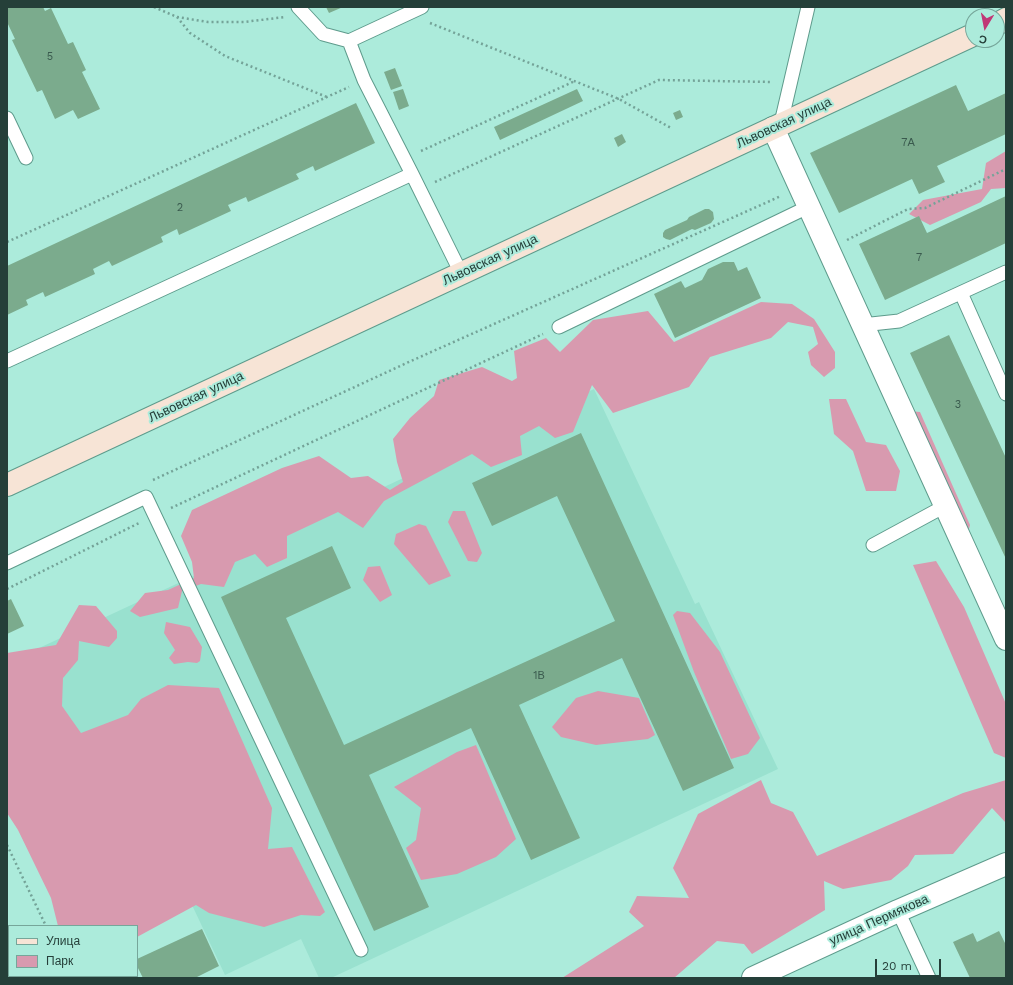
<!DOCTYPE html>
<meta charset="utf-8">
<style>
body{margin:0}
#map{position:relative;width:1013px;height:985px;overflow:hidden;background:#acebdb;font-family:"Work Sans",sans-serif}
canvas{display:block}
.frame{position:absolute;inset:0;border:8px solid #253f39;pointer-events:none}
.legend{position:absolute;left:8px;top:925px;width:130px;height:52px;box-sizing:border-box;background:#acebdb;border:1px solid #76a69a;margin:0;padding:5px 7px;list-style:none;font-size:12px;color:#253f39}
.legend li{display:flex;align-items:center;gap:8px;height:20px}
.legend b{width:20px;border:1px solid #76a69a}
.north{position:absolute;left:965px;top:8px;width:40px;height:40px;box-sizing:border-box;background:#acebdb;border:1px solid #76a69a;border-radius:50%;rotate:190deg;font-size:11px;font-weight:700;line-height:16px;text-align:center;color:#253f39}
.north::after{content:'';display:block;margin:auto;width:14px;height:18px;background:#c03876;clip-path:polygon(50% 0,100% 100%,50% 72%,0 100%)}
.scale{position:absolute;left:875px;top:959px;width:66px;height:18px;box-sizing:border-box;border:2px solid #253f39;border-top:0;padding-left:5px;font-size:12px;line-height:14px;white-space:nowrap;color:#253f39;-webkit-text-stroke:3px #acebdb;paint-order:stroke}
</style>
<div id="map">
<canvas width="1013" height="985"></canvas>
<div class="frame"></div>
<ul class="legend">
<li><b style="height:5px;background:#f7e4d6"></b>Улица</li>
<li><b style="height:11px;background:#d89aaf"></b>Парк</li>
</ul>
<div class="north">С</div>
<div class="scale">20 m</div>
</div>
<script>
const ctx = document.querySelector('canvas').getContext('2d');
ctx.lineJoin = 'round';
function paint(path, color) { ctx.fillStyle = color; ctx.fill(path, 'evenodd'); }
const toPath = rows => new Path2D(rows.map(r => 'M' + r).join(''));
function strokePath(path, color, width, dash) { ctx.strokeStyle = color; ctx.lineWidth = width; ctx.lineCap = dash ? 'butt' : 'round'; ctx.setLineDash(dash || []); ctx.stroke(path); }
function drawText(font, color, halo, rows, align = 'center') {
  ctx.font = font + ' "Work Sans",sans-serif'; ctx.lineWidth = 4; ctx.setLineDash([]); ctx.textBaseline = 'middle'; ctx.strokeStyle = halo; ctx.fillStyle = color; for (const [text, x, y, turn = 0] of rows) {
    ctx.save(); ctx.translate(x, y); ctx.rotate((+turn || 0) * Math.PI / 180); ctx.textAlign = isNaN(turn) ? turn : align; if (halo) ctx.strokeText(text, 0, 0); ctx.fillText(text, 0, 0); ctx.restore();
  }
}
paint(toPath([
 [594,389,695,604,699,602,778,769,331,978,319,978,301,939,225,975,192,905,137,926,7,663]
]), '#99e1cf');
paint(toPath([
 [1006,151,1006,188,991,189,981,202,930,225,909,214,923,200,982,189,986,163],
 [761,302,792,304,814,319,835,352,835,368,824,377,811,365,808,352,818,344,813,327,788,322,771,338,710,357,689,387,613,413,592,385,573,432,555,438,539,426,520,436,522,455,491,467,472,454,384,501,363,528,338,512,287,536,287,558,267,567,255,554,235,562,224,587,201,584,182,591,178,608,140,617,130,611,145,593,168,590,194,578,192,562,181,536,192,510,282,468,319,456,351,478,368,476,390,490,403,482,397,462,393,439,410,418,434,396,439,380,482,367,512,381,517,378,514,351,546,338,560,352,593,320,648,311,674,342],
 [846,399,866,442,886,445,900,471,896,491,866,491,853,451,834,434,829,399],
 [909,411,920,412,970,525,966,540],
 [453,511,465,511,482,553,477,562,468,561,448,522],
 [419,524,426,526,451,576,429,585,394,544,396,534],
 [936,561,964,607,1006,704,1006,758,994,753,913,565],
 [380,566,392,595,380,602,363,580,368,567],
 [79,605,96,606,117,631,117,638,109,647,79,641,78,660,63,678,62,706,81,733,128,715,141,699,168,685,219,688,272,808,268,849,292,847,325,912,320,916,301,915,264,927,209,913,196,905,137,937,137,926,58,926,51,898,18,830,7,813,7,653,56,645],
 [677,611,690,613,720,652,760,738,748,754,731,759,694,672,673,615],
 [166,622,190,627,202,647,200,661,197,663,188,662,174,664,169,658,175,650,164,633],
 [598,691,639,698,655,735,648,739,596,745,561,737,552,727,576,698],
 [476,745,516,839,496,857,457,874,421,880,406,848,416,840,421,808,394,787,457,752],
 [761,780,771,803,793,812,817,856,963,793,1006,780,1006,823,992,808,953,854,915,855,908,866,891,880,843,889,824,881,825,910,752,954,744,944,717,941,674,978,562,978,644,926,629,912,637,896,689,898,673,868,698,814],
 [61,976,127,976,128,978,61,978]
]), '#d89aaf');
paint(toPath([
 [7,7,43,7,45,11,51,8,68,44,73,42,86,70,82,72,100,109,78,119,73,110,55,119,42,90,37,92,12,40,15,39,7,22],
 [326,7,343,7,329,13],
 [395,68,402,86,391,90,384,72],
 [956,85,968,111,1006,93,1006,134,937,166,945,182,919,194,912,179,839,213,810,153],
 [403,89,409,106,399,110,393,92],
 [577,89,583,101,500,140,494,127],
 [356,103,375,143,315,171,313,166,296,174,299,179,248,202,246,197,228,205,231,211,179,235,177,229,161,237,163,242,112,266,109,261,93,269,95,274,45,297,43,292,26,300,28,305,7,315,7,266],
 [680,110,683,117,676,120,673,113],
 [622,134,626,142,618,147,614,138],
 [1006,196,1006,243,885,300,859,244,919,216,927,233],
 [705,209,709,209,713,212,714,219,711,223,695,230,692,229,670,240,666,239,663,237,663,233,665,230,687,220,689,217],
 [723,262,734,262,738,271,747,267,761,298,675,338,654,294,681,281,685,288,702,280,708,269],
 [949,335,1006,458,1006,559,910,353],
 [581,433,734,768,683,791,622,658,519,705,580,838,531,860,471,728,369,775,429,907,374,931,221,597,332,546,351,588,286,618,344,745,479,683,615,621,557,496,492,526,472,483],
 [11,599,24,626,7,634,7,601],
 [202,929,219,966,195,978,143,978,137,966,137,959],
 [999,931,1006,945,1006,978,970,978,953,942,973,933,977,942],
 [7,932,9,936,9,951,7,952]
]), '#7bab8d');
const lane = toPath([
 [298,7,323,34,349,41,364,80,412,174,461,273],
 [349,41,422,7],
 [7,118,26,158],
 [781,123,808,7],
 [961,293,1006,394],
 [862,325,899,321,1006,272],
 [559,327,808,207],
 [7,361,412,174],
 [873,545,945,506],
 [7,563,146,497,361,950],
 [898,911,929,978]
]);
const street = toPath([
 [773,128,1006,639],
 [753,978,898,911,1006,864]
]);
const secondary = toPath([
 [997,24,1006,19],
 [7,485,973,35]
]);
strokePath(lane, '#5e9b8c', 15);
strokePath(street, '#5e9b8c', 24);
strokePath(secondary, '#5e9b8c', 24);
strokePath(toPath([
 [154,7,177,17,208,22,244,22,285,17],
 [177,17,190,33,225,56,327,97],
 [430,23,619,99,671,128],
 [421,151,575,81],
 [435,182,659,80,772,82],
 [847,240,908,209,925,208,1006,169],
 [7,242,349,87],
 [153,480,411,361,781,196],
 [171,508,543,334],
 [7,589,139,523],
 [7,845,46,926],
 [69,976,70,978]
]), '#74a398', 2.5, [2, 3]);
strokePath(lane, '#fff', 13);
strokePath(street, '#fff', 22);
strokePath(secondary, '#f7e4d6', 22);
drawText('11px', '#3a5a4e', null, [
 ["5",50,57],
 ["7А",908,143],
 ["2",180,208],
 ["7",919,258],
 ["3",958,405],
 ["1В",539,676]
]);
drawText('13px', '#253f39', '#acebdb', [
 ["Львовская улица",784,123,-25],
 ["Львовская улица",490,260,-25],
 ["Львовская улица",196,397,-25],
 ["улица Пермякова",879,920,-24]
]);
</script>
